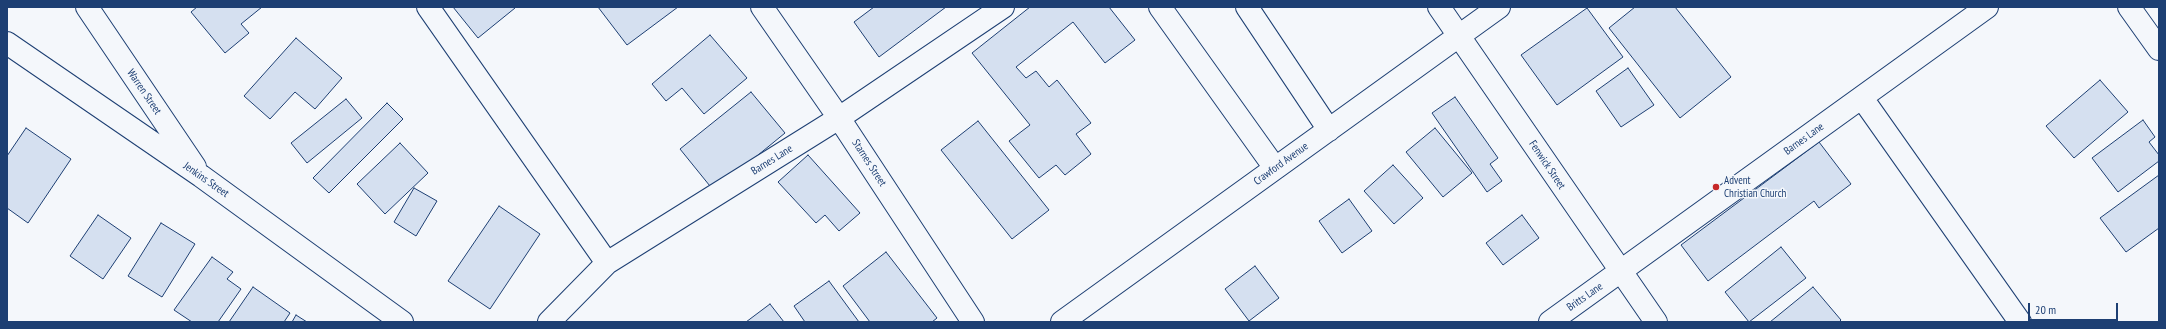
<!DOCTYPE html>
<style>
body{margin:0}
#map{position:relative;width:2166px;height:329px;overflow:hidden;background:#f4f7fb;font-family:"PT Sans Narrow",sans-serif}
canvas{display:block}
.frame{position:absolute;inset:0;border:8px solid #1d3f73;pointer-events:none}
.scale{position:absolute;left:2028px;top:303px;width:90px;height:18px;box-sizing:border-box;border:2px solid #1d3f73;border-top:0;padding-left:5px;font-size:12px;line-height:14px;white-space:nowrap;color:#1d3f73;-webkit-text-stroke:3px #f4f7fb;paint-order:stroke}
</style>
<div id="map">
<canvas width="2166" height="329"></canvas>
<div class="frame"></div>
<div class="scale">20 m</div>
</div>
<script>
const ctx = document.querySelector('canvas').getContext('2d');
ctx.lineJoin = 'round';
function paint(path, color) { ctx.fillStyle = color; ctx.fill(path, 'evenodd'); }
const toPath = rows => new Path2D(rows.map(r => 'M' + r).join(''));
function strokePath(path, color, width, dash) { ctx.strokeStyle = color; ctx.lineWidth = width; ctx.lineCap = dash ? 'butt' : 'round'; ctx.setLineDash(dash || []); ctx.stroke(path); }
function drawText(font, color, halo, rows, align = 'center') {
  ctx.font = font + ' "PT Sans Narrow",sans-serif'; ctx.lineWidth = 3; ctx.setLineDash([]); ctx.textBaseline = 'middle'; ctx.strokeStyle = halo; ctx.fillStyle = color; for (const [text, x, y, turn = 0] of rows) {
    ctx.save(); ctx.translate(x, y); ctx.rotate((+turn || 0) * Math.PI / 180); ctx.textAlign = isNaN(turn) ? turn : align; if (halo) ctx.strokeText(text, 0, 0); ctx.fillText(text, 0, 0); ctx.restore();
  }
}
const building = toPath([
 [197,7,262,7,241,24,249,33,225,53,191,12,197,7],
 [453,7,515,7,515,8,478,38,453,7],
 [598,7,678,7,627,45,598,7],
 [874,7,946,7,879,57,854,22,874,7],
 [1030,7,1109,7,1135,40,1105,63,1073,22,1016,67,1026,78,1036,71,1049,87,1057,80,1091,123,1076,134,1091,154,1065,175,1056,165,1039,178,1009,141,1030,125,972,53,1030,7],
 [1635,7,1675,7,1731,77,1680,118,1609,28,1635,7],
 [1587,8,1623,57,1557,105,1521,55,1587,8],
 [710,35,747,78,704,114,682,88,666,101,652,84,710,35],
 [296,38,342,78,315,109,295,92,270,119,244,96,296,38],
 [1628,68,1654,105,1621,127,1596,91,1628,68],
 [2100,80,2128,112,2074,158,2046,126,2100,80],
 [751,92,785,133,714,191,680,149,751,92],
 [1455,97,1498,158,1490,164,1502,181,1487,192,1432,113,1455,97],
 [346,99,362,118,307,163,291,143,346,99],
 [387,103,403,119,329,193,313,178,387,103],
 [2143,120,2155,137,2149,142,2159,155,2159,161,2118,192,2092,158,2143,120],
 [978,121,1049,210,1012,239,941,150,978,121],
 [26,128,71,159,28,223,7,208,7,156,26,128],
 [1435,128,1472,173,1443,197,1406,152,1435,128],
 [1819,142,1851,184,1819,208,1814,201,1708,281,1681,245,1819,142],
 [400,143,428,173,385,214,357,184,400,143],
 [808,155,860,213,839,231,825,215,816,223,778,182,808,155],
 [1393,165,1423,198,1394,224,1364,191,1393,165],
 [2159,175,2159,228,2126,252,2100,218,2159,175],
 [414,188,437,201,416,236,394,222,414,188],
 [1349,199,1372,231,1342,253,1319,221,1349,199],
 [499,206,540,234,490,309,448,281,499,206],
 [98,215,131,238,103,279,70,256,98,215],
 [1522,215,1539,238,1503,265,1486,243,1522,215],
 [161,223,195,244,162,297,128,276,161,223],
 [1781,247,1806,278,1749,322,1725,292,1781,247],
 [886,252,937,318,932,322,870,322,843,286,886,252],
 [212,257,233,272,227,279,241,289,218,322,192,322,174,310,212,257],
 [1255,266,1279,298,1249,321,1225,289,1255,266],
 [829,281,859,322,805,322,794,306,829,281],
 [253,287,290,313,284,322,229,322,253,287],
 [1813,287,1841,320,1839,322,1770,322,1813,287],
 [770,304,784,322,746,322,770,304],
 [296,315,307,322,292,322,296,315]
]);
paint(building, '#d5e0f0');
strokePath(building, '#1d3f73', 1);
const minor = toPath([
 [87,7,195,167],
 [428,7,607,263],
 [762,7,839,118,973,322],
 [1160,7,1275,168],
 [1247,7,1329,130],
 [1439,7,1656,322],
 [2129,7,2159,49],
 [7,43,201,176,402,322],
 [1862,98,2020,322],
 [549,322,607,263,839,118,1003,7],
 [1062,322,1499,7],
 [1550,322,1987,7]
]);
strokePath(minor, '#1d3f73', 24);
strokePath(minor, '#f4f7fb', 22);
for (const [x, y, r, color] of [
 [1716,187,4,"#c62828"]
]) { const dot = new Path2D(); dot.arc(x, y, r, 0, 2 * Math.PI); ctx.fillStyle = color; ctx.fill(dot); strokePath(dot, '#f4f7fb', 1.5); }
drawText('11px', '#1d3f73', '#f4f7fb', [
 ["Warren Street",144,92,56],
 ["Barnes Lane",1804,139,-36],
 ["Barnes Lane",772,160,-32],
 ["Starnes Street",869,163,57],
 ["Crawford Avenue",1281,164,-36],
 ["Fenwick Street",1547,165,56],
 ["Jenkins Street",206,180,35],
 ["Britts Lane",1585,297,-35]
]);
drawText('11px', '#1d3f73', '#f4f7fb', [
 ["Advent",1724,181],
 ["Christian Church",1724,194]
], 'left');
</script>
